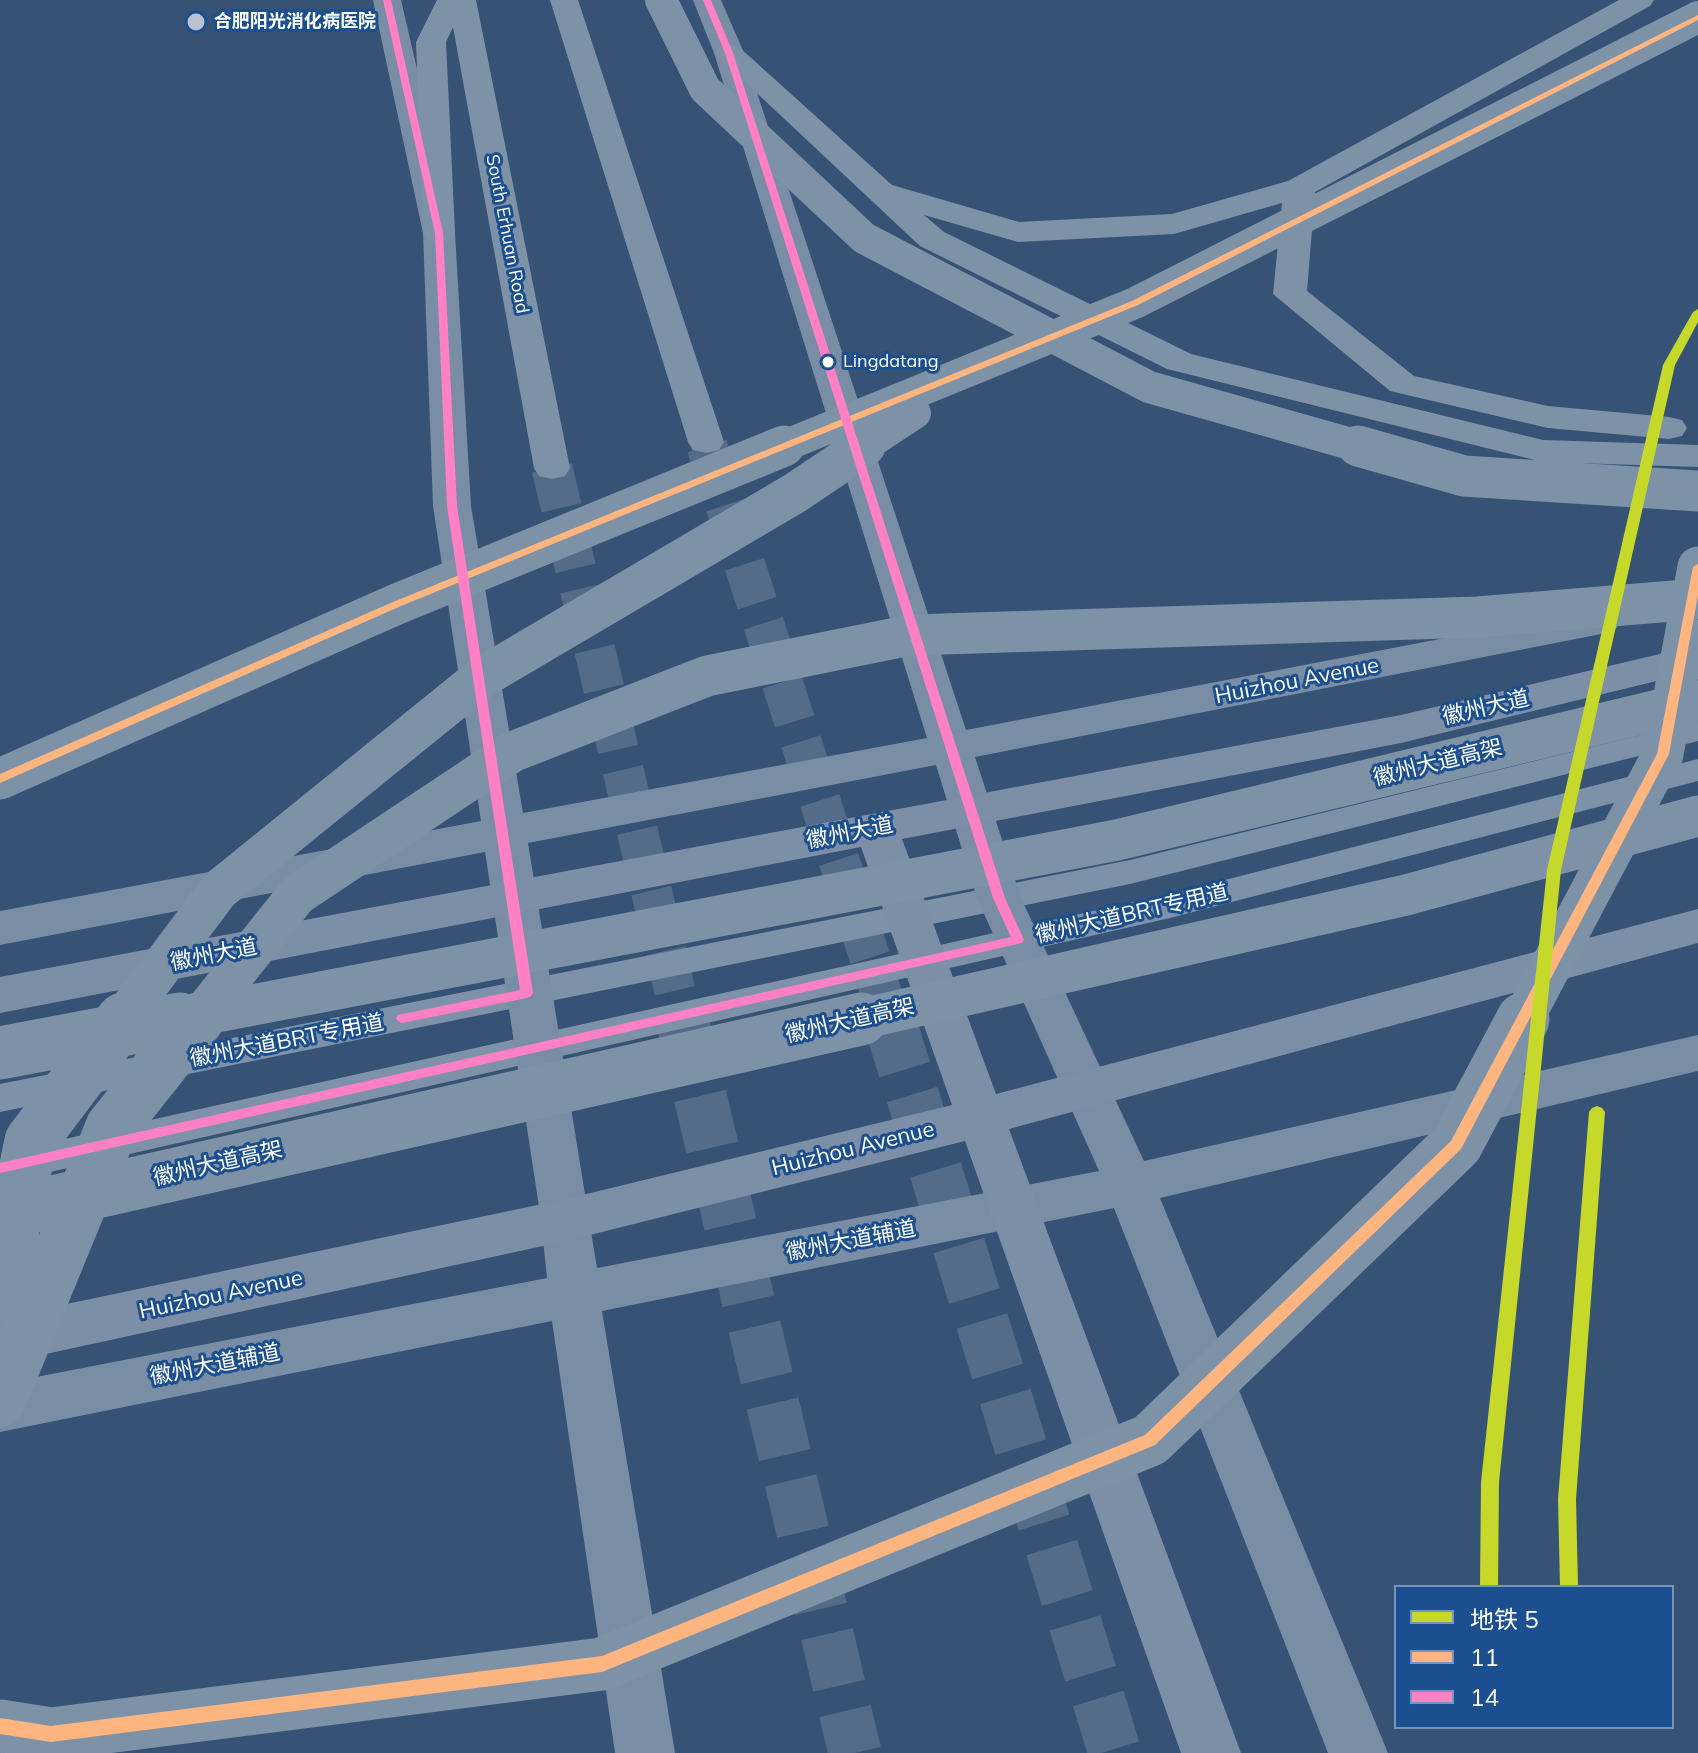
<!DOCTYPE html>
<meta charset="utf-8">
<style>
body{margin:0}
#map{position:relative;width:1698px;height:1753px;overflow:hidden;background:#365274;font-family:Mulish,"Noto Sans SC",sans-serif}
canvas{display:block}
.legend{position:absolute;left:1394px;top:1585px;width:280px;height:144px;box-sizing:border-box;background:#1b4f8f;border:2px solid #7695bc;margin:0;padding:10px 14px;list-style:none;font-size:24px;color:#fff}
.legend li{display:flex;align-items:center;gap:16px;height:40px}
.legend b{width:40px;border:2px solid #7695bc}
</style>
<div id="map">
<canvas width="1698" height="1753"></canvas>
<ul class="legend">
<li><b style="height:10px;background:#c6d92b"></b>地铁 5</li>
<li><b style="height:10px;background:#ffb580"></b>11</li>
<li><b style="height:10px;background:#ff80c5"></b>14</li>
</ul>
</div>
<script>
const ctx = document.querySelector('canvas').getContext('2d');
ctx.lineJoin = 'round';
const toPath = rows => new Path2D(rows.map(r => 'M' + r).join(''));
function strokePath(path, color, width, dash) { ctx.strokeStyle = color; ctx.lineWidth = width; ctx.lineCap = dash ? 'butt' : 'round'; ctx.setLineDash(dash || []); ctx.stroke(path); }
function paint(path, color) { ctx.fillStyle = color; ctx.fill(path, 'evenodd'); }
function drawText(font, color, halo, rows, align = 'center') {
  ctx.font = font + ' Mulish,"Noto Sans SC",sans-serif'; ctx.lineWidth = 6; ctx.setLineDash([]); ctx.textBaseline = 'middle'; ctx.strokeStyle = halo; ctx.fillStyle = color; for (const [text, x, y, turn = 0] of rows) {
    ctx.save(); ctx.translate(x, y); ctx.rotate((+turn || 0) * Math.PI / 180); ctx.textAlign = isNaN(turn) ? turn : align; if (halo) ctx.strokeText(text, 0, 0); ctx.fillText(text, 0, 0); ctx.restore();
  }
}
strokePath(toPath([
 [706,442,708,448]
]), '#546c89', 32, [32, 16]);
strokePath(toPath([
 [707,446,890,1021],
 [552,468,682,1021]
]), '#546c89', 41, [41, 21]);
strokePath(toPath([
 [682,1019,855,1753],
 [889,1019,1115,1753]
]), '#546c89', 53, [53, 26]);
paint(toPath([
 [1698,721,1698,741,1130,884,0,1112,0,1084,1130,860,1698,721],
 [1698,759,1698,781,1170,918,15,1180,2,1175,0,1171,2,1155,15,1150,1170,894,1698,759]
]), '#7d92a8');
paint(toPath([
 [373,0,401,0,455,233,471,506,523,813,927,738,714,53,693,0,721,0,744,53,966,730,1601,608,1615,612,1621,621,1615,630,1601,634,975,757,1021,898,1144,1161,1698,1035,1698,1071,1160,1198,1388,1753,1328,1753,1114,1208,602,1311,675,1753,615,1753,552,1321,0,1432,0,1384,547,1278,541,1220,485,852,0,945,0,911,481,821,433,506,423,233,373,0],
 [936,765,977,898,1099,1171,597,1268,528,843,936,765]
]), '#798da4');
paint(toPath([
 [1698,645,1698,671,1401,743,902,839,996,1094,1698,909,1698,943,1009,1129,1241,1753,1181,1753,965,1141,566,1241,0,1364,0,1318,566,1199,952,1105,861,847,0,1013,0,977,1401,715,1698,645]
]), '#7d8ea7');
paint(toPath([
 [437,0,476,0,570,468,565,476,552,479,539,476,534,468,453,27,446,42,455,233,451,240,439,243,427,240,423,233,416,42,437,0],
 [550,0,578,0,724,442,719,450,706,453,693,450,688,442,550,0],
 [1619,0,1654,0,1650,6,1315,192,1307,291,1414,376,1548,406,1669,417,1682,420,1687,428,1682,436,1669,439,1548,428,1390,391,1273,294,1282,203,1174,234,1018,242,924,215,944,232,1191,354,1543,440,1698,445,1698,467,1543,462,1167,369,920,246,714,53,719,47,729,44,739,47,892,185,1019,222,1172,214,1288,181,1619,0]
]), '#7e92a7');
strokePath(toPath([
 [661,0,705,89,864,238,1149,387,1365,448],
 [779,448,1135,303,1698,17],
 [862,448,915,413]
]), '#7e92a7', 32);
strokePath(toPath([
 [1358,446,1464,476,1698,491],
 [0,779,397,604,784,446],
 [121,1021,219,890,481,678,795,493,865,446],
 [169,1021,1117,840,1696,701],
 [197,1021,297,895,512,752,707,676,911,635,1478,617,1698,599],
 [852,1021,1406,895,1698,816],
 [1522,1021,1663,754,1698,567]
]), '#7e92a7', 41);
strokePath(toPath([
 [0,1053,180,1019],
 [0,1214,861,1019],
 [0,1293,31,1141,123,1019],
 [0,1400,112,1127,198,1019],
 [0,1726,51,1734,602,1664,1150,1440,1456,1145,1523,1019]
]), '#7e92a7', 53);
paint(toPath([
 [1698,15,1698,20,1138,305,401,606,0,783,0,774,393,602,1132,301,1698,15],
 [1698,564,1698,595,1669,754,1461,1149,1155,1445,602,1672,51,1742,0,1734,0,1718,51,1726,602,1656,1145,1435,1451,1141,1657,754,1693,567,1698,564]
]), '#ffb580');
paint(toPath([
 [383,0,391,0,443,233,457,506,533,993,531,996,527,998,402,1023,398,1021,396,1018,398,1015,520,990,447,506,435,233,383,0],
 [703,0,711,0,733,53,1005,898,1024,940,1022,943,0,1173,0,1163,1011,937,993,898,725,53,703,0]
]), '#ff80c5');
paint(toPath([
 [1698,309,1698,322,1675,365,1561,870,1499,1482,1498,1587,1480,1587,1481,1482,1547,870,1663,365,1693,312,1698,309],
 [1597,1106,1602,1108,1605,1112,1576,1499,1578,1587,1560,1587,1558,1499,1589,1112,1592,1108,1597,1106]
]), '#c6d92b');
for (const [x, y, r, color] of [
 [196,22,10,"#b9c2ce"],
 [828,362,7,"#fff"]
]) { const dot = new Path2D(); dot.arc(x, y, r, 0, 2 * Math.PI); ctx.fillStyle = color; ctx.fill(dot); strokePath(dot, '#1b4f8f', 3); }
drawText('bold 18px', '#fff', '#1b4f8f', [
 ["合肥阳光消化病医院",214,22]
], 'left');
drawText('18px', '#fff', '#1b4f8f', [
 ["South Erhuan Road",507,234,79]
]);
drawText('18px', '#fff', '#1b4f8f', [
 ["Lingdatang",843,362]
], 'left');
drawText('22px', '#fff', '#1b4f8f', [
 ["Huizhou Avenue",1297,681,-11],
 ["徽州大道",1486,708,-13],
 ["徽州大道高架",1438,763,-14],
 ["徽州大道",850,833,-11],
 ["徽州大道BRT专用道",1132,914,-13],
 ["徽州大道",214,955,-11],
 ["徽州大道高架",850,1021,-13],
 ["徽州大道BRT专用道",287,1041,-11],
 ["Huizhou Avenue",853,1149,-14],
 ["徽州大道高架",218,1164,-13],
 ["徽州大道辅道",851,1241,-11],
 ["Huizhou Avenue",221,1295,-12],
 ["徽州大道辅道",215,1365,-11]
]);
</script>
